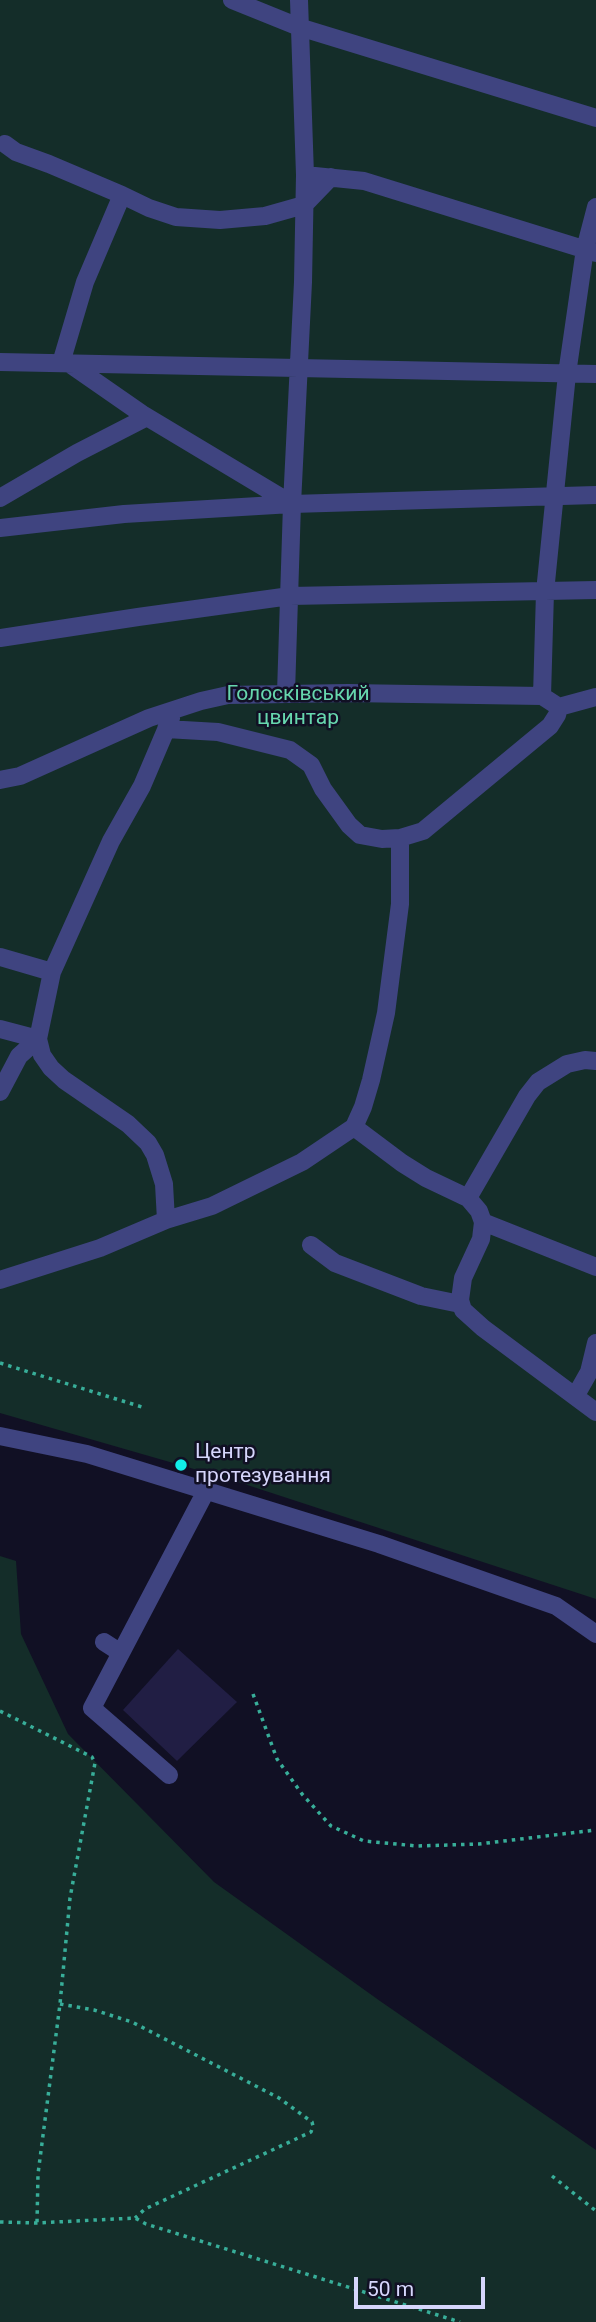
<!DOCTYPE html>
<meta charset="utf-8">
<style>
body{margin:0}
#map{position:relative;width:596px;height:2322px;overflow:hidden;background:#111024;font-family:Roboto,sans-serif}
canvas{display:block}
.scale{position:absolute;left:354px;top:2277px;width:131px;height:32px;box-sizing:border-box;border:4px solid #d6d6fc;border-top:0;padding-left:9px;font-size:21px;line-height:24px;white-space:nowrap;color:#d6d6fc;-webkit-text-stroke:5px #111024;paint-order:stroke}
</style>
<div id="map">
<canvas width="596" height="2322"></canvas>
<div class="scale">50 m</div>
</div>
<script>
const ctx = document.querySelector('canvas').getContext('2d');
ctx.lineJoin = 'round';
function paint(path, color) { ctx.fillStyle = color; ctx.fill(path, 'evenodd'); }
const toPath = rows => new Path2D(rows.map(r => 'M' + r).join(''));
function strokePath(path, color, width, dash) { ctx.strokeStyle = color; ctx.lineWidth = width; ctx.lineCap = dash ? 'butt' : 'round'; ctx.setLineDash(dash || []); ctx.stroke(path); }
function drawText(font, color, halo, rows, align = 'center') {
  ctx.font = font + ' Roboto,sans-serif'; ctx.lineWidth = 5; ctx.setLineDash([]); ctx.textBaseline = 'middle'; ctx.strokeStyle = halo; ctx.fillStyle = color; for (const [text, x, y, turn = 0] of rows) {
    ctx.save(); ctx.translate(x, y); ctx.rotate((+turn || 0) * Math.PI / 180); ctx.textAlign = isNaN(turn) ? turn : align; if (halo) ctx.strokeText(text, 0, 0); ctx.fillText(text, 0, 0); ctx.restore();
  }
}
paint(toPath([
 [0,0,596,0,596,1599,232,1480,0,1413],
 [0,1556,16,1561,21,1634,68,1734,214,1882,380,2001,596,2150,596,2322,0,2322]
]), '#142d29');
paint(toPath([
 [178,1649,237,1702,177,1761,123,1710]
]), '#211e44');
strokePath(toPath([
 [0,1363,142,1407],
 [253,1694,277,1759,302,1794,331,1826,364,1841,417,1846,479,1844,596,1830],
 [0,1711,92,1757,95,1763,70,1898,60,2004,38,2174,37,2223],
 [60,2004,94,2010,132,2022,279,2098,312,2122,313,2126,311,2132,145,2209,135,2218],
 [552,2176,596,2211],
 [0,2222,37,2223,135,2218,146,2224,460,2322]
]), '#38ae99', 3.5, [3.5, 5]);
strokePath(toPath([
 [232,0,299,27,596,118],
 [5,144,16,152,49,164,122,195,85,282,61,363],
 [305,175,364,181,596,253],
 [122,195,149,208,176,217,220,220,265,216,304,205,331,177],
 [0,362,596,374],
 [70,364,142,414,292,504],
 [0,498,77,453,147,417],
 [0,528,124,514,292,504,596,495],
 [0,638,138,617,290,596,596,590],
 [286,693,292,504,303,282,305,175,299,0],
 [542,696,545,592,567,374,585,249,596,207],
 [166,729,218,732,290,750,311,765,323,789,349,825,360,835,382,839,400,838,423,831,550,726,557,715,559,707],
 [0,780,20,776,149,718,201,701,228,695,348,693,542,696,559,707,596,697],
 [0,957,52,972],
 [0,1029,38,1039,42,1055,51,1068,64,1080,128,1124,148,1143,155,1155,164,1184,166,1220],
 [0,1092,19,1056,38,1039,52,972,111,841,142,786,171,718],
 [354,1127,402,1163,426,1178,468,1198,527,1096,538,1082,567,1064,585,1060,596,1061],
 [468,1198,479,1211,483,1222,481,1239,463,1278,460,1300,463,1310,483,1328,596,1412],
 [483,1222,596,1267],
 [311,1245,335,1263,421,1296,460,1304],
 [0,1280,100,1248,166,1220,212,1206,302,1162,354,1127,363,1107,371,1080,386,1013,400,904,400,838],
 [576,1395,589,1372,596,1343],
 [0,1436,87,1454,379,1544,556,1606,596,1634],
 [104,1642,121,1653],
 [169,1775,92,1708,206,1491]
]), '#3f4480', 18);
for (const [x, y, r, color] of [
 [181,1465,7,"#11eee9"]
]) { const dot = new Path2D(); dot.arc(x, y, r, 0, 2 * Math.PI); ctx.fillStyle = color; ctx.fill(dot); strokePath(dot, '#111024', 2.5); }
drawText('21px', '#67d7ae', '#111024', [
 ["Голосківський",298,695],
 ["цвинтар",298,719]
]);
drawText('21px', '#d6d6fc', '#111024', [
 ["Центр",195,1453],
 ["протезування",195,1477]
], 'left');
</script>
